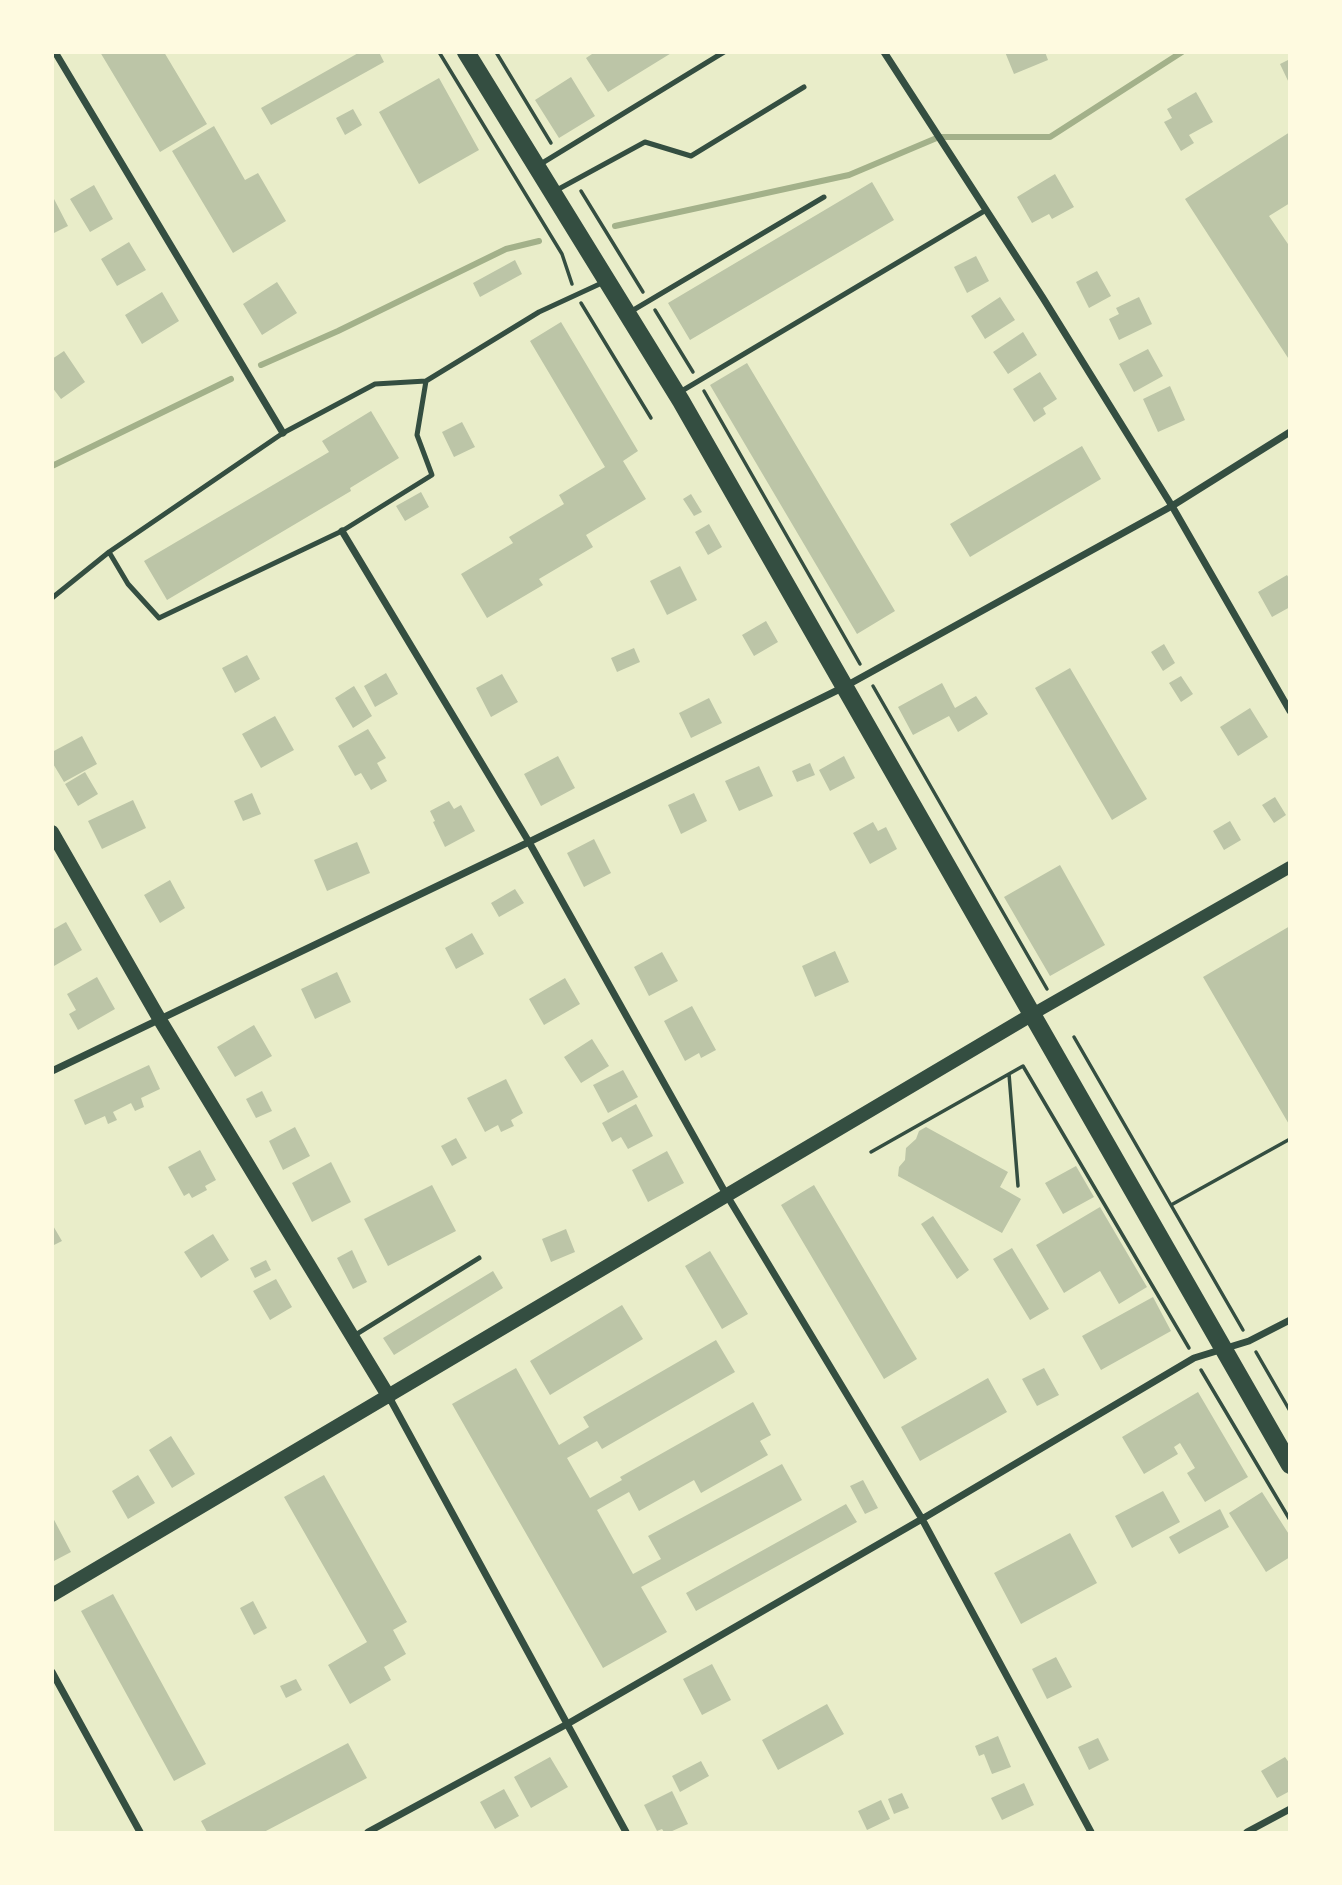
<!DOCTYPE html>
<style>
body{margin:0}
#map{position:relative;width:1342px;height:1885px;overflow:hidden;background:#e9edc9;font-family:"DM Sans",sans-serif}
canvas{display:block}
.frame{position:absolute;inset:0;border:54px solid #fefae0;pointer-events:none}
</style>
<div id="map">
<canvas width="1342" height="1885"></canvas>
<div class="frame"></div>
</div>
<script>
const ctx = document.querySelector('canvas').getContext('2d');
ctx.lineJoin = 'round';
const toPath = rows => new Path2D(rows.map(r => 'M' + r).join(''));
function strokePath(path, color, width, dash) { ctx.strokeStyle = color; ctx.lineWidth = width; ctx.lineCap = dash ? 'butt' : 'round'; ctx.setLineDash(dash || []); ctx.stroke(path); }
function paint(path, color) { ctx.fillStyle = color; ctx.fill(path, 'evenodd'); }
strokePath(toPath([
 [615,226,849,175,939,137,1050,137,1182,52],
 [261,365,338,331,506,249,539,241],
 [52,466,231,379]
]), '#a3b18a', 6);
paint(toPath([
 [100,52,164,52,207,124,160,152],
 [360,52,379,52,384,62,271,125,261,108],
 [595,52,673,52,608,92,586,58],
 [1005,52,1045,52,1048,60,1014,74],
 [1290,59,1290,85,1280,64],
 [571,77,595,116,559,138,535,100],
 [439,78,479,150,419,184,379,112],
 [1196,92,1213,122,1189,135,1194,143,1181,151,1164,122,1172,118,1167,109],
 [353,109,362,125,345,135,336,118],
 [214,126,245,180,258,173,286,221,233,253,172,151],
 [1290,132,1290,203,1269,216,1290,247,1290,361,1185,199],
 [1055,174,1074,207,1052,219,1049,214,1032,223,1017,197],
 [872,182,894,220,690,340,668,303],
 [94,185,113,219,90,232,70,199],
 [54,199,68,226,52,234,52,200],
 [129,242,146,270,117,286,101,259],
 [976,256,989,281,967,293,954,267],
 [515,260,522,274,480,297,473,283],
 [1097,271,1111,296,1089,308,1076,282],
 [277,282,297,313,262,335,243,304],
 [162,292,179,321,142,344,125,315],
 [1000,297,1015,320,985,339,971,316],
 [1139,297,1152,324,1119,340,1109,319,1119,314,1116,308],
 [561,322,638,451,623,461,646,499,586,535,593,547,539,579,543,585,487,618,461,574,513,543,509,537,564,504,559,495,605,467,530,341],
 [1023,332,1037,355,1008,374,993,352],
 [1148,349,1163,376,1134,392,1119,364],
 [64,351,85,382,61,399,52,387,52,359],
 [747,363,895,611,857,634,710,385],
 [1040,372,1057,399,1043,408,1046,414,1034,422,1013,389],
 [1170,386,1185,420,1158,432,1143,399],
 [371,411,399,458,350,488,351,491,167,600,144,561,329,452,322,441],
 [462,422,475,447,454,457,442,432],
 [1082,446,1101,479,970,557,950,524],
 [421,492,429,507,405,521,396,506],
 [691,494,702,512,694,516,683,499],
 [709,524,722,547,708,555,695,532],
 [680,566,697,600,667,615,650,581],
 [1287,575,1290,580,1290,607,1272,617,1258,592],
 [766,621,778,642,754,656,742,635],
 [1164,644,1175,663,1163,671,1151,652],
 [634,648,640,662,617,672,611,658],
 [247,655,260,679,235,693,222,668],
 [1070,668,1147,799,1112,820,1035,688],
 [386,673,398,694,375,707,364,686],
 [502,674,518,702,491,717,476,688],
 [1181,676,1193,694,1181,702,1169,683],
 [942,683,955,708,976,696,988,714,958,732,949,716,913,735,898,707],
 [354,686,372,716,353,728,335,698],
 [709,698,722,723,691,738,679,713],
 [1250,708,1268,737,1238,756,1220,727],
 [275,716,294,750,261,768,242,734],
 [368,729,386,758,377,763,387,781,371,790,361,773,355,776,338,746],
 [82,736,97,764,64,782,52,762,52,752],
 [558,756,575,788,541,806,524,774],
 [844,756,855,778,830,791,819,770],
 [810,763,815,775,797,782,792,771],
 [759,766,773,796,739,811,725,781],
 [85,772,98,794,78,806,65,784],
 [252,793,261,814,243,821,234,801],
 [694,793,707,821,681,834,668,805],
 [1275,797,1286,815,1274,823,1262,805],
 [133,800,146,828,102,849,88,821],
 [449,801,454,809,461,805,475,831,445,847,433,822,435,821,430,811],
 [1230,821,1241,840,1224,850,1213,831],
 [873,822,878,831,886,827,897,849,870,864,853,833],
 [594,839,611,873,584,887,567,853],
 [357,842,370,873,327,891,314,860],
 [1060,865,1105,945,1050,976,1004,897],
 [170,880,185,908,160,923,144,895],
 [515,889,524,903,499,917,491,903],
 [66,922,82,950,54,966,52,930],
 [1290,926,1290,1126,1203,977],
 [472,933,484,954,456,969,445,948],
 [835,951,849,982,815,997,802,966],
 [662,952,678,981,649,996,634,967],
 [337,972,351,1002,315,1019,301,989],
 [97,977,115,1009,78,1030,69,1014,76,1010,67,994],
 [565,978,580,1004,544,1025,529,999],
 [692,1006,716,1050,701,1058,699,1053,685,1061,664,1021],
 [254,1025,272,1056,235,1077,217,1047],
 [592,1039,609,1066,581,1083,564,1057],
 [149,1065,160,1089,141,1098,144,1107,135,1111,131,1103,113,1112,117,1120,108,1124,105,1116,85,1125,74,1100],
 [623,1070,638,1097,608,1113,593,1085],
 [506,1079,523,1113,511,1120,514,1126,501,1132,498,1125,485,1132,467,1098],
 [262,1091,272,1111,256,1118,246,1099],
 [636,1104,653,1136,628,1149,621,1137,612,1142,602,1123],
 [295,1127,310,1156,283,1170,269,1141],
 [926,1127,1008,1172,1000,1187,1021,1199,1002,1233,898,1176,899,1167,905,1160,906,1148,916,1139,919,1131],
 [456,1138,467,1158,452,1166,441,1146],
 [200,1150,216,1180,205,1186,207,1190,192,1198,189,1193,184,1196,168,1167],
 [667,1151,684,1183,648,1202,632,1170],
 [331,1162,351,1202,312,1222,292,1183],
 [1076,1166,1094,1197,1063,1214,1045,1183],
 [432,1185,456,1231,388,1266,364,1219],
 [814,1185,917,1359,884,1379,781,1205],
 [1100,1207,1147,1287,1119,1304,1100,1271,1064,1293,1036,1245],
 [933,1216,969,1270,957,1279,921,1224],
 [52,1224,62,1241,52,1246],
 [566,1229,575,1252,551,1262,542,1239],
 [213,1234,229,1260,201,1278,184,1252],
 [1012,1248,1049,1309,1030,1320,993,1259],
 [352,1250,367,1282,353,1289,337,1258],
 [710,1251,748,1314,722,1329,685,1266],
 [266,1260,271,1270,255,1278,250,1268],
 [493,1271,503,1288,394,1355,383,1338],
 [276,1279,292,1307,270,1320,253,1291],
 [1153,1297,1171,1331,1101,1370,1082,1336],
 [622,1305,643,1339,550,1395,530,1361],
 [716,1340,735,1372,602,1449,597,1441,567,1458,590,1498,622,1480,620,1477,753,1402,771,1435,760,1441,768,1455,701,1493,694,1480,639,1511,629,1492,597,1510,633,1574,661,1559,648,1536,782,1464,802,1500,641,1587,667,1632,603,1668,452,1404,516,1368,559,1445,589,1427,583,1417],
 [1044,1368,1059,1395,1037,1406,1022,1379],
 [988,1378,1007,1412,920,1461,901,1427],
 [1198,1392,1248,1477,1205,1502,1187,1473,1195,1468,1180,1443,1174,1447,1178,1454,1144,1474,1122,1437],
 [171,1436,195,1474,172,1488,149,1450],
 [138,1475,155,1503,128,1519,112,1491],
 [324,1475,407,1622,393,1630,406,1654,384,1667,391,1680,350,1704,328,1665,367,1642,284,1497],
 [863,1480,878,1508,865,1514,850,1486],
 [1163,1491,1180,1522,1132,1548,1115,1516],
 [1262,1492,1290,1536,1290,1557,1266,1572,1229,1513],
 [846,1504,857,1522,696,1611,686,1593],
 [1220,1509,1229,1527,1179,1554,1169,1537],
 [52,1516,71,1552,52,1562],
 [1070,1533,1097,1583,1021,1624,994,1573],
 [113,1594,206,1764,174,1781,81,1611],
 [253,1601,267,1628,254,1635,240,1608],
 [1056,1657,1072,1687,1047,1699,1032,1669],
 [712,1664,731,1700,702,1715,683,1679],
 [296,1679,302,1690,286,1698,280,1686],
 [827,1704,844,1734,778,1770,762,1740],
 [998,1736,1011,1767,992,1774,984,1754,979,1756,975,1746],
 [1098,1738,1109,1760,1089,1770,1078,1747],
 [348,1743,367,1778,264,1832,207,1832,201,1821],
 [550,1757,568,1787,531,1808,514,1777],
 [1285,1757,1290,1764,1290,1791,1277,1798,1261,1771],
 [701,1761,709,1776,680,1792,672,1776],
 [1024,1783,1034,1805,1002,1820,991,1798],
 [504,1789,519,1816,495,1829,480,1802],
 [672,1791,688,1824,670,1832,664,1832,662,1829,657,1831,644,1805],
 [902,1793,909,1808,894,1814,888,1799],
 [881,1800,890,1819,867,1830,858,1811]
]), '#bcc5a7');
strokePath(toPath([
 [439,52,562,254,572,284],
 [496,52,551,143],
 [581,191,643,292],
 [581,303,651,418],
 [655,310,693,372],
 [704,391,860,664],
 [873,686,1047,989],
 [1074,1037,1243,1330],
 [1009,1074,1018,1186],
 [871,1152,1023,1066,1189,1348],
 [1171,1205,1290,1139],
 [1256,1352,1290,1411],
 [1201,1370,1290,1520]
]), '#344e41', 3.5);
strokePath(toPath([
 [539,165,724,52],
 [555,191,645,142,691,156,804,87],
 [630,312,824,197],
 [680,392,986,210],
 [109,552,128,584,159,618,342,531,432,475,417,435,426,381],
 [52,598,109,552,283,433,375,384,426,381,539,312,604,282],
 [352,1337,479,1258]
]), '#344e41', 5);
strokePath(toPath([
 [55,52,283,433],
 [884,52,1043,298,1172,506,1290,711],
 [342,531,529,842,726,1194,922,1519,1091,1832],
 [52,1071,529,842,844,687,1172,506,1290,432],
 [389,1397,626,1832],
 [52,1672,140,1832],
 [368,1832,569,1723,922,1519,1194,1358,1249,1341,1290,1320],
 [1247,1832,1290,1809]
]), '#344e41', 7);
strokePath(toPath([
 [1031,1015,1290,867]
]), '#344e41', 12);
strokePath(toPath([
 [52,832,160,1020,389,1397],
 [52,1595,1031,1015]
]), '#344e41', 14);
strokePath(toPath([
 [466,52,681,401,1290,1465]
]), '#344e41', 18);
</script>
